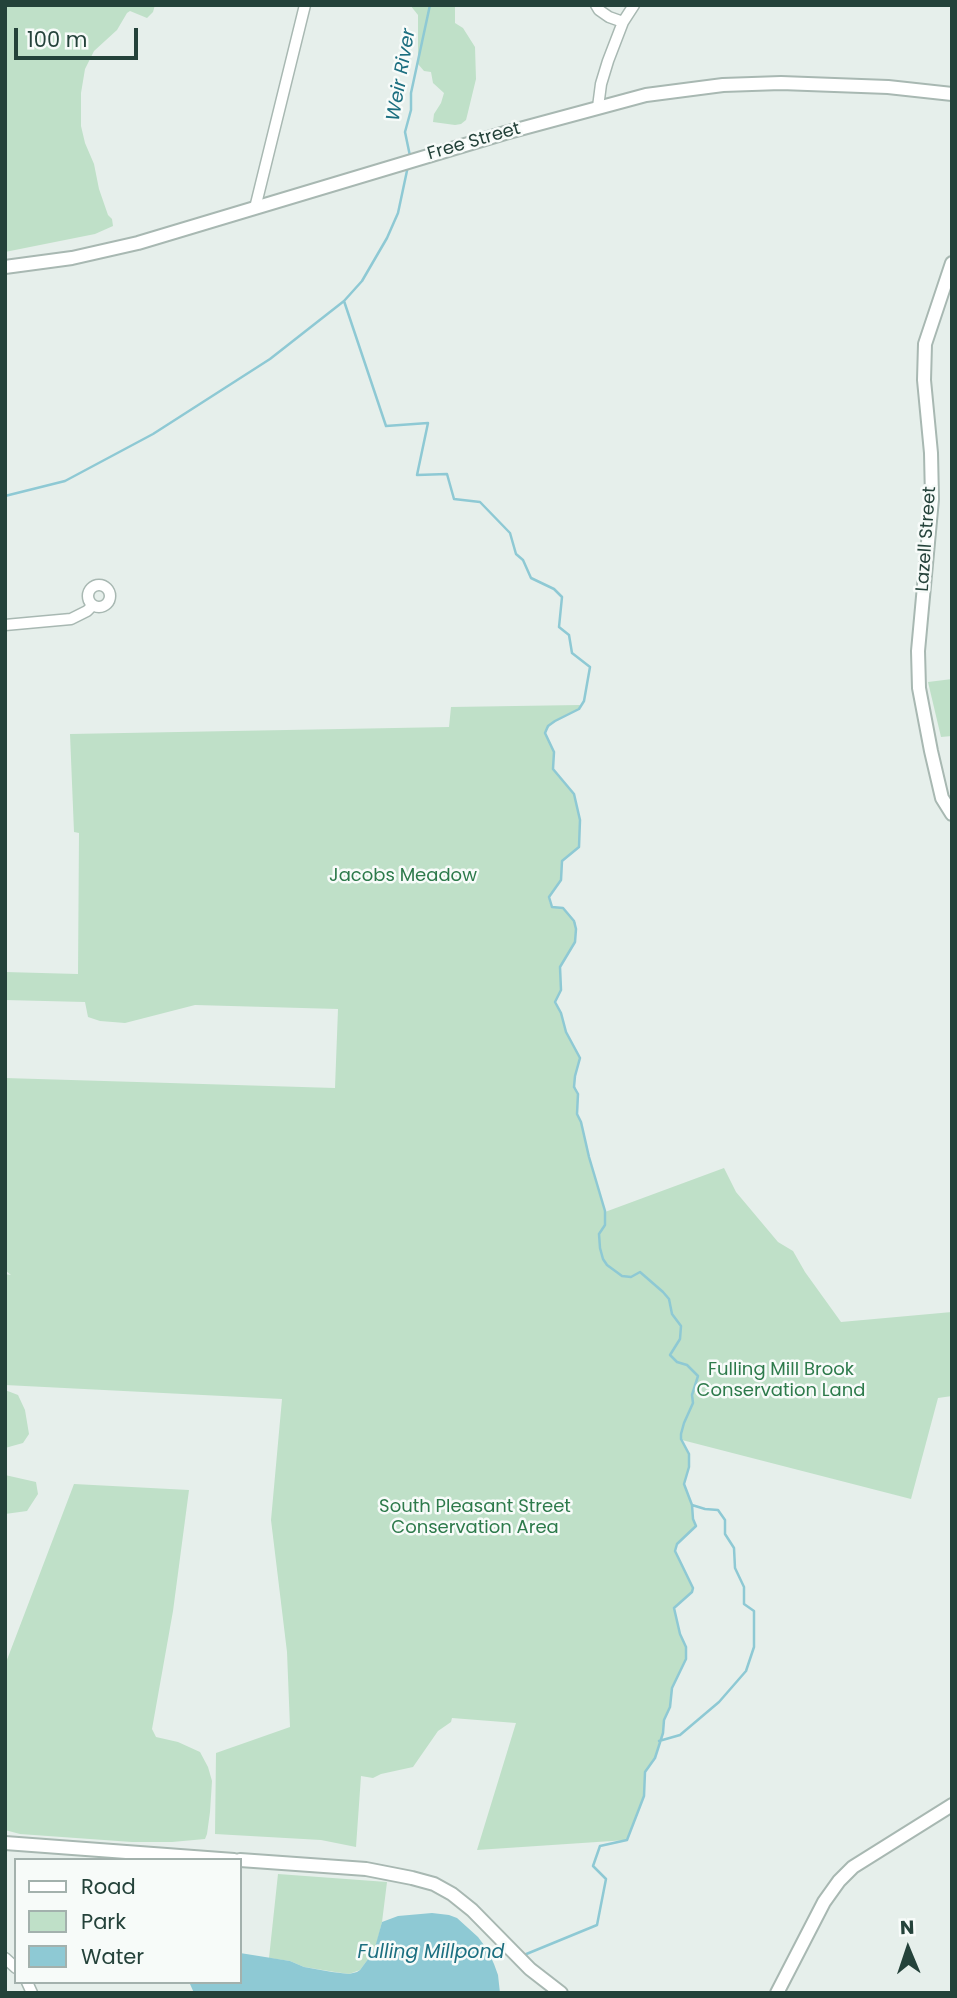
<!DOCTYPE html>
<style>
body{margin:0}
#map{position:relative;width:957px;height:1998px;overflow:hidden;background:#e6efeb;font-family:Poppins,sans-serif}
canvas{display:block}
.frame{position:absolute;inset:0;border:7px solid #24423a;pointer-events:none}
.legend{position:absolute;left:14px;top:1858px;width:228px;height:126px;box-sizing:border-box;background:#f7fbf9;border:2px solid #a3b1ad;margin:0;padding:9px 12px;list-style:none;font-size:21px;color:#24423a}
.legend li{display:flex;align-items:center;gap:14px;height:35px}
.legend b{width:35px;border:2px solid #a3b1ad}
.north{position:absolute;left:873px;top:1914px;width:70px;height:70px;-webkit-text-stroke:5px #f7fbf9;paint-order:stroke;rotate:358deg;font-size:19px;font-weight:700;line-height:28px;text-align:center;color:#24423a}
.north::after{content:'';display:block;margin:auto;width:24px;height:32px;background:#24423a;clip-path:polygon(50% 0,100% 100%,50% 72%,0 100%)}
.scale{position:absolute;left:14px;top:28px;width:124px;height:32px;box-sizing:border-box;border:4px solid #24423a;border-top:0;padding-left:9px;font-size:21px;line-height:24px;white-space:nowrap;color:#24423a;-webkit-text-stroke:5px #f7fbf9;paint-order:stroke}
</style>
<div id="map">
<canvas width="957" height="1998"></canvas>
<div class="frame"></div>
<ul class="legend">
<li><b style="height:9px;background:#fff"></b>Road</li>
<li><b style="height:19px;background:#bfe0c8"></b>Park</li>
<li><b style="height:19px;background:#8ec9d4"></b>Water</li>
</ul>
<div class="north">N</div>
<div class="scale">100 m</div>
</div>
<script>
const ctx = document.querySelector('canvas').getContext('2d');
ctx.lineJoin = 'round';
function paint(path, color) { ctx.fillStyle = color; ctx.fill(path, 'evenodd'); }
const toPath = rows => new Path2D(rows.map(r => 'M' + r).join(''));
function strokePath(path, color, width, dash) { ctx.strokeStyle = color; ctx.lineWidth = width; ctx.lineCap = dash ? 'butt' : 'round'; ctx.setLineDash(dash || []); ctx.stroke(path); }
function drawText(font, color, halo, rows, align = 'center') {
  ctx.font = font + ' Poppins,sans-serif'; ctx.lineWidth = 5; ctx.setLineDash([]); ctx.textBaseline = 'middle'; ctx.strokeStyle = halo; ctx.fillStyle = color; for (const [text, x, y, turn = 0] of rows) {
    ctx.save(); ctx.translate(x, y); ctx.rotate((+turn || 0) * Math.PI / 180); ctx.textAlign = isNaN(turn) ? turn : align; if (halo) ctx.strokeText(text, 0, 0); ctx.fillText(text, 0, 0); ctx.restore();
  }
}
paint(toPath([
 [5,5,155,5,153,12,147,18,130,11,127,13,117,30,94,51,85,69,81,93,81,126,85,143,94,164,99,189,108,215,112,219,113,226,95,234,5,252],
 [410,5,455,5,455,23,463,28,475,47,476,79,468,112,466,120,461,124,455,125,433,122,434,114,441,103,444,93,433,83,431,72,424,71,418,64,418,15],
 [952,679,952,736,941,737,928,682],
 [580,705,578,710,551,724,545,733,554,752,553,769,574,794,580,820,579,847,562,861,561,880,551,894,549,901,552,907,563,908,576,923,575,942,560,967,561,990,555,1002,561,1013,566,1032,580,1058,574,1083,578,1094,577,1114,581,1122,589,1157,605,1212,724,1168,736,1192,778,1242,793,1251,805,1272,841,1322,952,1312,952,1396,938,1398,911,1499,682,1440,689,1454,689,1467,684,1484,691,1501,693,1519,696,1525,690,1533,677,1544,675,1551,693,1588,692,1592,674,1608,680,1634,686,1647,686,1659,672,1688,670,1707,664,1720,663,1733,655,1758,645,1772,644,1796,627,1840,477,1850,516,1723,452,1718,451,1722,438,1731,413,1767,381,1774,373,1778,361,1776,356,1847,321,1840,215,1834,216,1753,290,1727,287,1652,271,1520,282,1399,5,1385,5,1274,11,1275,5,1270,5,1078,335,1088,338,1009,195,1005,125,1023,100,1021,88,1017,85,1002,5,1000,5,972,78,974,79,833,74,832,70,734,449,727,451,707],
 [5,1390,18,1395,25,1410,29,1434,23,1443,5,1448],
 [5,1475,36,1482,38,1494,27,1511,5,1514],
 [74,1484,189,1490,173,1611,152,1729,156,1737,178,1742,200,1752,208,1767,212,1781,210,1812,207,1834,205,1839,172,1842,132,1842,20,1834,5,1830,5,1665],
 [278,1874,387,1882,382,1922,375,1950,360,1970,349,1974,335,1972,304,1967,290,1961,269,1958]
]), '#bfe0c8');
paint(toPath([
 [432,1913,449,1915,457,1918,478,1937,487,1949,494,1964,498,1975,500,1993,194,1993,190,1984,190,1982,240,1982,240,1953,290,1961,304,1967,332,1972,349,1974,357,1972,360,1970,374,1951,382,1922,398,1916]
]), '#8ec9d4');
strokePath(toPath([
 [410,156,405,132,411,110,411,93,430,5],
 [344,301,386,426,428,423,417,475,447,474,454,499,480,502,510,533,516,554,523,560,531,578,554,589,562,597,559,627,569,635,572,653,590,667,584,701,579,709,555,721,548,726,545,733,554,752,553,769,574,794,580,820,579,847,562,861,561,880,549,897,552,907,563,908,574,921,576,929,575,942,560,967,561,990,555,1002,561,1013,566,1032,580,1058,575,1076,574,1087,578,1094,577,1114,581,1122,589,1157,605,1211,605,1225,599,1234,600,1248,603,1259,607,1265,622,1276,631,1277,640,1272,663,1292,669,1299,672,1314,681,1326,680,1339,670,1355,677,1362,687,1365,698,1376,692,1395,693,1403,684,1423,681,1434,681,1439,689,1454,689,1467,684,1484,692,1505,693,1519,696,1526,677,1544,675,1551,693,1588,692,1592,674,1608,680,1634,686,1647,686,1659,672,1688,670,1707,664,1720,663,1733,655,1758,645,1772,644,1796,627,1840,600,1846,593,1866,606,1879,597,1925,524,1955],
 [5,496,65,481,153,434,270,359,344,301,362,281,387,238,398,213,408,166],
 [659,1741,680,1735,719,1702,746,1671,754,1647,754,1611,744,1604,744,1587,735,1568,734,1548,725,1534,725,1520,718,1510,705,1509,692,1505]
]), '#8ec9d4', 2.5);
const minor = toPath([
 [596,5,599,10,609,17,623,22],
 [598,107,601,84,608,61,623,22,634,5],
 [255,208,305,5],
 '88 596a11 11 0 1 1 22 0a11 11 0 1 1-22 0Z',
 [5,625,71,619,87,611,93,605],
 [5,1958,16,1968],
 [27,1982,32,1993]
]);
const tertiary = toPath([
 [952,263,925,344,924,380,931,453,932,499,918,651,919,688,931,751,942,798,952,814],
 [5,267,72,258,138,243,505,133,646,95,723,85,781,83,888,87,952,94],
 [5,1843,234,1860],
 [240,1860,366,1869,412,1878,434,1884,452,1894,472,1910,530,1969,561,1993],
 [777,1993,824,1902,839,1881,853,1867,952,1805]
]);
strokePath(minor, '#a8b8b2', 13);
strokePath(tertiary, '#a8b8b2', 16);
strokePath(minor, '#fff', 10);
strokePath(tertiary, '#fff', 12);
drawText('18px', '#24423a', '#f7fbf9', [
 ["Free Street",474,142,-16],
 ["Lazell Street",927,539,-86]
]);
drawText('18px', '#2d7a4b', '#f7fbf9', [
 ["Jacobs Meadow",403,876],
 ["Fulling Mill Brook",781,1370],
 ["Conservation Land",781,1391],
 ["South Pleasant Street",475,1507],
 ["Conservation Area",475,1528]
]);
drawText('italic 19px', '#1c6f80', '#f7fbf9', [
 ["Weir River",402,75,-80],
 ["Fulling Millpond",431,1953]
]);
</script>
